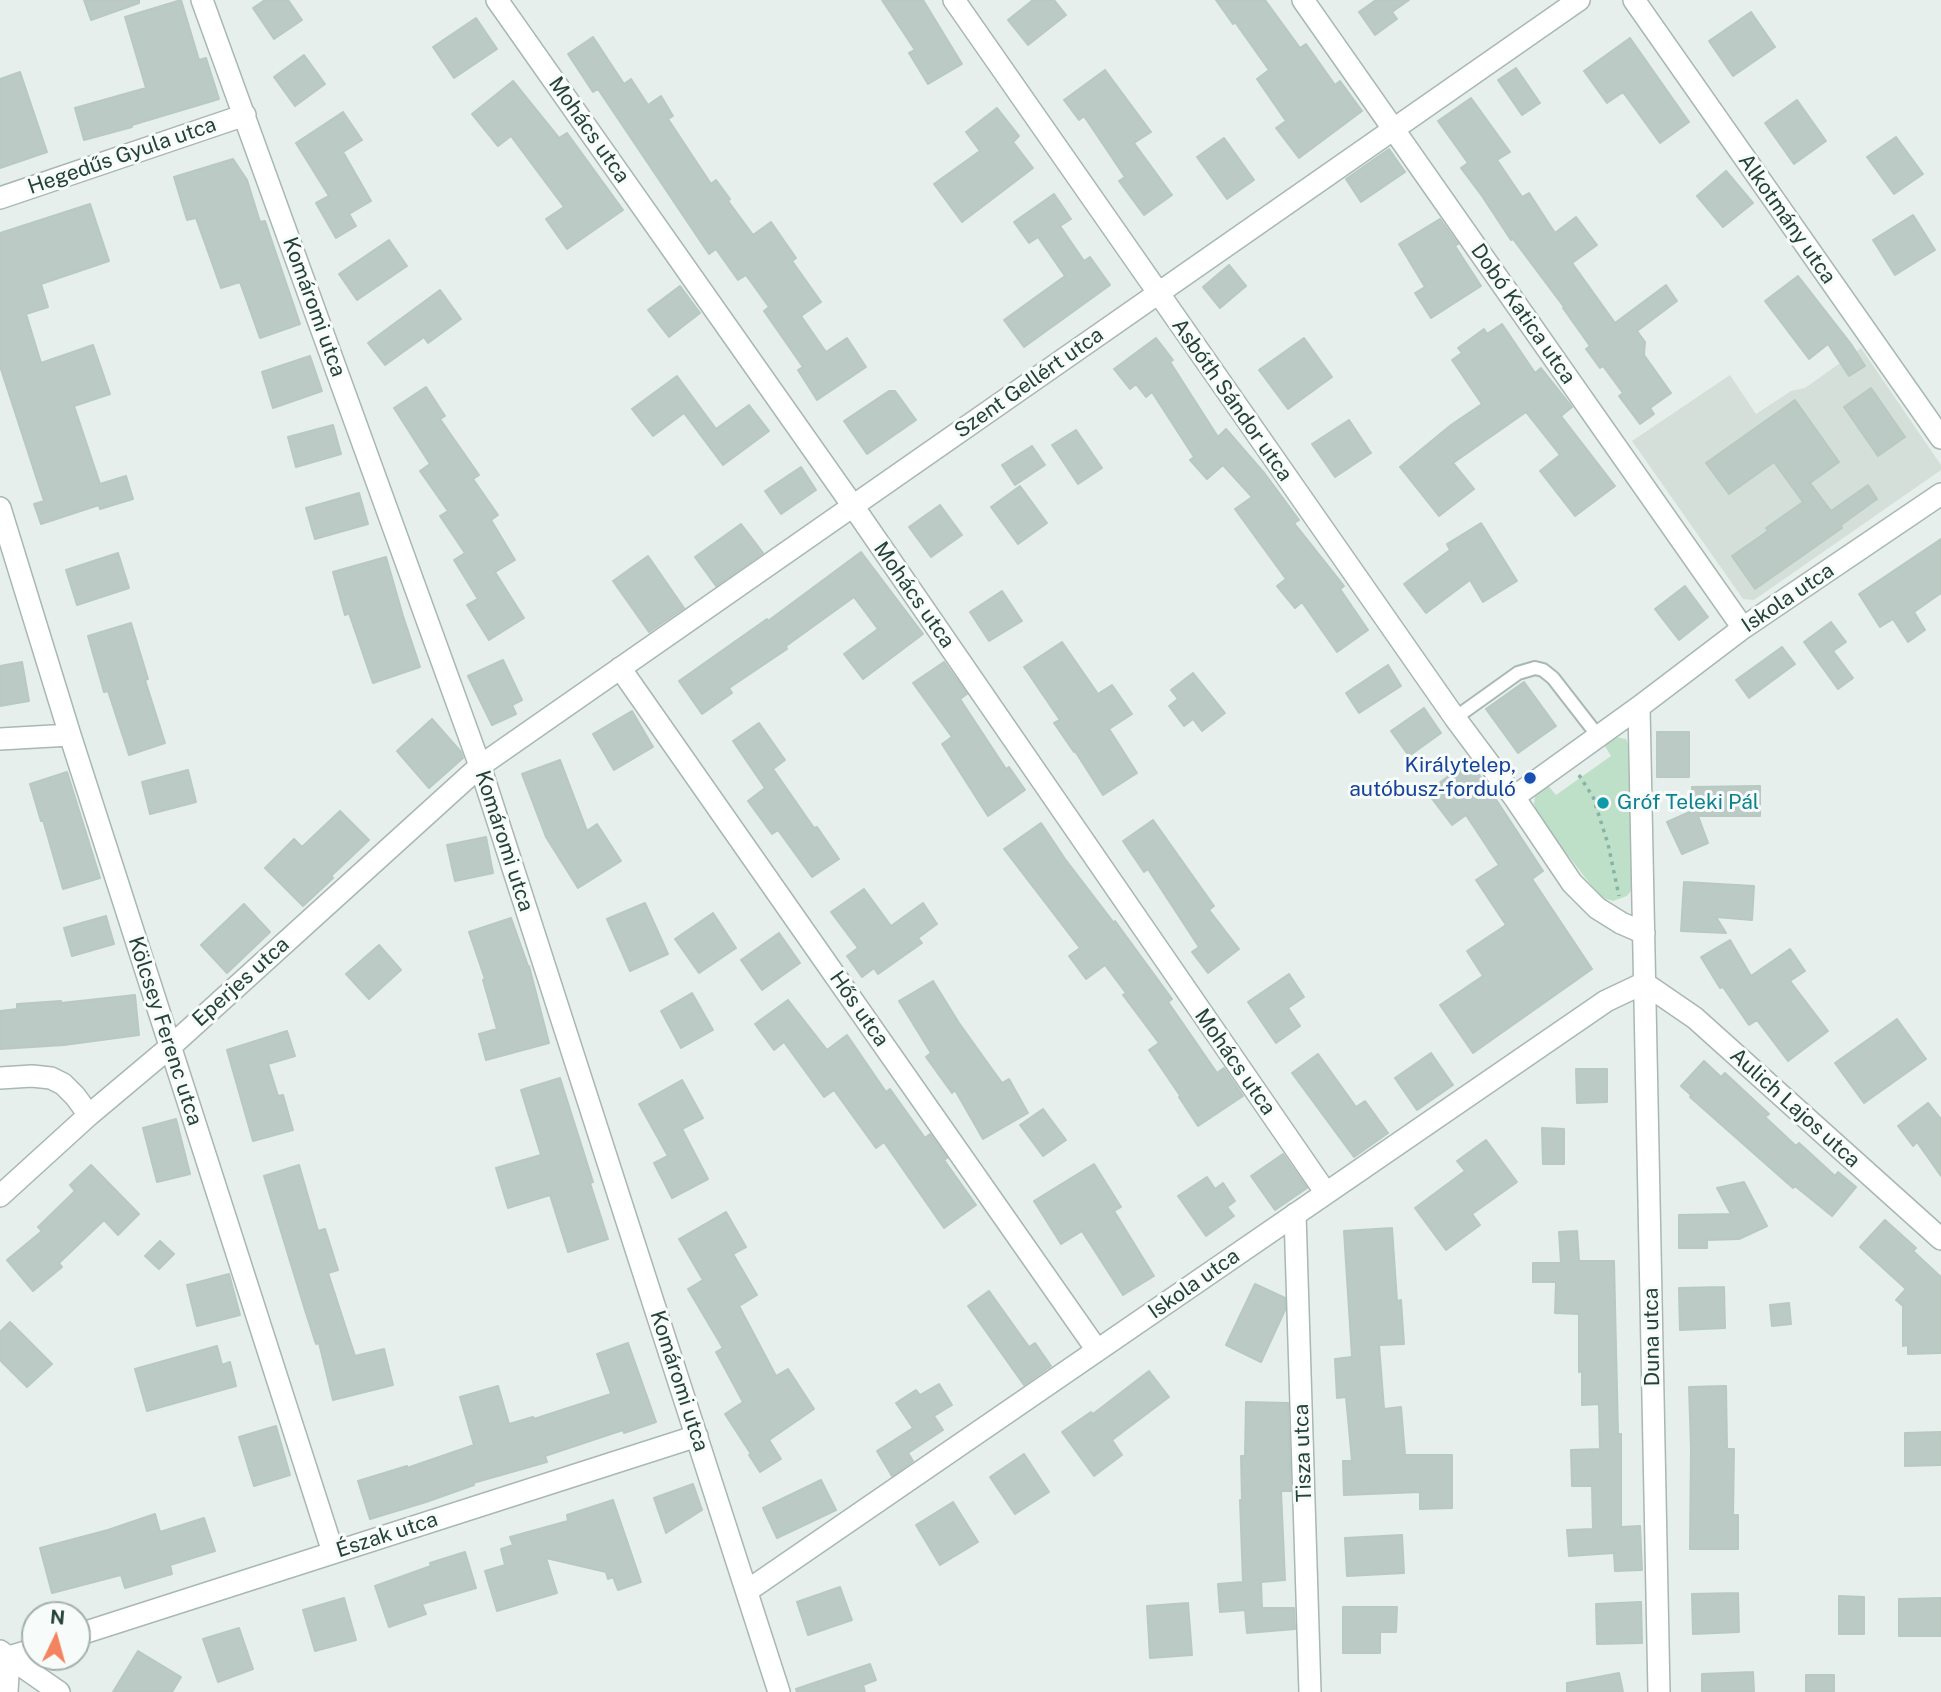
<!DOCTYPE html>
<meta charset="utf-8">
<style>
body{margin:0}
#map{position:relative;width:1941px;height:1692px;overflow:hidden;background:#e6efeb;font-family:"Public Sans",sans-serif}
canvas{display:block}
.north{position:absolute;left:21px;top:1601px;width:70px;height:70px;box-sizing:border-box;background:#f7fbf9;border:2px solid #a3b1ad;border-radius:50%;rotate:5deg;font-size:19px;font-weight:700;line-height:28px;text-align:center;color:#24423a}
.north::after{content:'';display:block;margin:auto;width:24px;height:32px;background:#f4845f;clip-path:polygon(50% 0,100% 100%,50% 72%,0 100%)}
</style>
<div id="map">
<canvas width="1941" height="1692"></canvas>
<div class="north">N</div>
</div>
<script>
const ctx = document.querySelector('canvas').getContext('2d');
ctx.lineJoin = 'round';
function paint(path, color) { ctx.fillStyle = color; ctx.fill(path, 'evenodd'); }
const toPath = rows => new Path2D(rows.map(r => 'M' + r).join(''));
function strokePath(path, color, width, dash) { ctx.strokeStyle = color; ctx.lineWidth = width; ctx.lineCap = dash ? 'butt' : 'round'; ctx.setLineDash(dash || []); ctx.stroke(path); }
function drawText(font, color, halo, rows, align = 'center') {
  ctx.font = font + ' "Public Sans",sans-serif'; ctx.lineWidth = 6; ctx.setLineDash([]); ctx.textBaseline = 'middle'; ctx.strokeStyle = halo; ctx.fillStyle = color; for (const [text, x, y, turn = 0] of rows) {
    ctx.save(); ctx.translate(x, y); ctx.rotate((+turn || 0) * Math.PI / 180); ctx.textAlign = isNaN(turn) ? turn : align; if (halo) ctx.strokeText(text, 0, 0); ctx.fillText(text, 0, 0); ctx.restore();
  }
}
paint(toPath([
 [1861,348,1941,465,1941,470,1754,600,1743,599,1632,441,1730,375,1756,414,1791,391,1805,388]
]), '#d4dfda');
paint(toPath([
 [1615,737,1626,739,1629,747,1632,889,1627,896,1613,901,1603,898,1591,885,1539,818,1534,804,1535,796,1539,788,1546,783,1556,795,1611,756,1603,743]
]), '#bfe0c8');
const building = toPath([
 [84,0,139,0,139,3,91,20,84,0],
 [181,0,199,60,206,58,219,99,132,125,132,127,84,140,75,108,146,88,125,17,181,0],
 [265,0,288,0,302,20,274,39,253,8,265,0],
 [882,0,923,0,962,64,928,84,909,53,915,50,882,0],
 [1033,0,1054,0,1066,15,1028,45,1008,20,1033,0],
 [1216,0,1265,0,1300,48,1306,44,1335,85,1340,81,1362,111,1299,158,1276,128,1286,121,1257,79,1269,70,1235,22,1233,24,1216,0],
 [1376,0,1409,0,1392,12,1397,19,1375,35,1359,12,1376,0],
 [1751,12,1775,47,1733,76,1709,41,1751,12],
 [476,18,497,49,454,78,433,47,476,18],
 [593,37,624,84,631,79,648,105,661,96,673,116,668,119,711,184,716,180,730,199,728,201,753,235,771,222,796,258,792,261,821,302,801,316,826,352,847,338,866,367,817,400,798,370,803,367,764,311,769,307,746,275,738,280,716,249,709,254,598,89,593,92,568,54,593,37],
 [1630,38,1689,122,1660,143,1623,92,1607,103,1584,71,1630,38],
 [304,55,325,84,295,106,274,77,304,55],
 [1516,68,1540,103,1522,115,1498,80,1516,68],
 [1105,70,1151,132,1134,143,1172,195,1144,215,1119,181,1125,177,1084,116,1079,120,1064,100,1105,70],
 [20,72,47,152,0,168,0,79,20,72],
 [513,81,559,138,567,133,623,210,567,249,546,219,564,207,511,136,498,146,472,114,513,81],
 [1471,98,1510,152,1497,160,1522,197,1529,193,1555,233,1576,217,1597,245,1572,263,1615,323,1666,285,1677,301,1637,331,1645,342,1644,355,1671,393,1650,408,1654,414,1640,424,1619,396,1623,393,1603,366,1600,368,1586,349,1590,346,1563,308,1564,307,1513,239,1511,240,1482,196,1461,168,1468,163,1438,121,1471,98],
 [1797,100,1826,141,1794,164,1765,123,1797,100],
 [997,108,1019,136,1013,142,1033,168,962,222,934,184,980,151,966,132,997,108],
 [343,112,362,140,343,152,371,201,349,214,356,226,336,238,316,203,329,196,296,143,343,112],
 [1896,137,1923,174,1894,194,1867,157,1896,137],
 [1224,138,1254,180,1227,199,1197,157,1224,138],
 [1389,149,1405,172,1361,202,1346,179,1389,149],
 [233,159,247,180,260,222,265,221,300,324,260,338,240,282,221,288,196,218,187,220,174,177,233,159],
 [1726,171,1753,203,1723,227,1697,196,1726,171],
 [1054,194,1071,219,1060,226,1084,261,1090,257,1110,285,1024,347,1004,320,1065,276,1038,237,1029,243,1014,222,1054,194],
 [90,204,109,261,41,284,48,307,26,314,41,363,93,345,110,394,74,406,100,484,126,476,133,499,100,509,99,505,41,524,34,504,44,501,0,366,0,233,90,204],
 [1913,215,1935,250,1895,275,1873,240,1913,215],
 [1440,219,1458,244,1455,246,1481,286,1431,318,1415,293,1425,287,1399,244,1440,219],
 [389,240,407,266,357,300,339,274,389,240],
 [1229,265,1246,286,1220,308,1203,287,1229,265],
 [1798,276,1851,344,1865,366,1849,376,1828,344,1809,359,1765,301,1798,276],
 [680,286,700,313,669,337,648,310,680,286],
 [440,290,461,319,428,343,424,337,385,365,368,343,440,290],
 [1502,324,1535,373,1541,368,1572,407,1561,416,1615,486,1575,516,1540,471,1560,455,1526,412,1453,463,1474,489,1439,516,1400,467,1451,425,1482,404,1452,360,1462,353,1458,348,1484,329,1487,334,1502,324],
 [1156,338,1173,360,1170,362,1218,437,1226,429,1265,474,1299,520,1294,523,1344,586,1340,589,1368,630,1337,652,1302,602,1295,608,1277,586,1286,579,1235,509,1252,497,1223,465,1207,479,1190,460,1194,457,1152,392,1146,397,1136,384,1130,389,1114,369,1156,338],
 [1304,338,1332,377,1288,409,1259,370,1304,338],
 [310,356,322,391,273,408,262,372,310,356],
 [677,376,716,429,749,405,769,431,723,465,684,413,653,436,632,409,677,376],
 [426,387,445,416,440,419,479,475,473,479,498,515,491,520,515,560,495,572,524,618,489,640,467,605,478,599,454,560,465,553,440,516,448,511,420,471,430,464,394,408,426,387],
 [1871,388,1905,437,1878,456,1844,407,1871,388],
 [889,391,895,391,916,420,867,454,844,421,889,391],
 [1795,400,1839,462,1810,483,1831,511,1868,485,1877,499,1841,525,1842,528,1755,589,1732,556,1768,531,1766,528,1803,502,1774,462,1729,494,1706,463,1795,400],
 [1349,420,1371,453,1335,477,1312,444,1349,420],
 [333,425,341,454,296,467,288,437,333,425],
 [1076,430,1102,468,1078,484,1052,445,1076,430],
 [1032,446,1045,465,1015,485,1002,465,1032,446],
 [801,467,816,490,781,514,765,491,801,467],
 [1020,486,1047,523,1018,544,991,507,1020,486],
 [359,493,368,524,315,539,306,508,359,493],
 [940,505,962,535,931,557,909,527,940,505],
 [1481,523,1517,581,1483,602,1470,580,1426,613,1404,584,1450,550,1447,544,1481,523],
 [741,524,763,553,716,586,695,557,741,524],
 [1941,539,1941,593,1914,612,1925,630,1908,642,1893,619,1880,627,1859,594,1941,539],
 [861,552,923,634,863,679,844,654,878,629,854,597,786,646,787,649,729,688,732,693,702,714,679,681,767,619,768,621,861,552],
 [118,553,129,588,77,605,66,570,118,553],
 [648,556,684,608,649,632,613,581,648,556],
 [386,557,403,616,420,667,373,683,349,613,345,615,333,572,386,557],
 [1685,586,1708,617,1679,640,1655,609,1685,586],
 [1002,591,1022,621,989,641,970,612,1002,591],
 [1831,622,1846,642,1833,651,1853,678,1838,689,1804,642,1831,622],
 [131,623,148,679,145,680,165,743,129,755,108,691,104,692,88,636,131,623],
 [1062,642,1098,694,1112,685,1132,714,1109,729,1137,773,1103,795,1075,751,1074,752,1054,723,1060,720,1024,667,1062,642],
 [1782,647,1795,664,1749,698,1736,680,1782,647],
 [503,660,522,700,512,705,516,714,492,725,468,676,503,660],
 [22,662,29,701,0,706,0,666,22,662],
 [944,662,967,694,960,699,1006,769,1009,767,1025,790,988,816,942,744,952,737,913,683,944,662],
 [1388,665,1401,686,1359,713,1346,693,1388,665],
 [1193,673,1225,713,1202,731,1193,719,1184,726,1169,706,1178,699,1171,690,1193,673],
 [1524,682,1556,726,1518,753,1486,709,1524,682],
 [1424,708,1441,733,1409,756,1391,731,1424,708],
 [632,711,653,747,614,770,593,734,632,711],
 [432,719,461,752,463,758,429,788,397,751,432,719],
 [759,723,785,760,773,769,814,828,817,827,839,859,812,877,778,830,772,834,748,801,765,788,733,741,759,723],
 [1657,732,1689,732,1689,777,1657,777,1657,732],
 [560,760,587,831,597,824,621,861,578,888,546,837,522,774,560,760],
 [1469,761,1494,795,1493,795,1543,871,1532,879,1592,969,1473,1053,1440,1005,1483,976,1467,951,1506,925,1476,880,1499,865,1466,815,1452,825,1427,792,1469,761],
 [188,770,196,802,150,814,142,782,188,770],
 [67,772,100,878,63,889,43,820,41,821,30,784,67,772],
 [1760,786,1760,816,1698,816,1708,843,1682,854,1667,822,1692,811,1692,787,1760,786],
 [340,811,369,840,331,876,333,878,303,906,265,868,294,839,302,847,340,811],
 [1153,820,1214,906,1209,910,1239,949,1208,973,1192,952,1199,947,1148,869,1144,872,1123,841,1153,820],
 [1041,823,1065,859,1114,923,1115,921,1172,999,1168,1002,1217,1073,1224,1068,1243,1096,1198,1126,1179,1097,1181,1097,1149,1050,1159,1043,1123,995,1126,993,1105,965,1086,979,1069,956,1080,948,1004,849,1041,823],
 [486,837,493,873,455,881,447,845,486,837],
 [1684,882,1754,886,1752,920,1716,917,1726,933,1681,931,1684,882],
 [864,889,891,926,923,903,937,924,918,938,922,943,878,974,874,968,862,977,847,956,858,948,831,912,864,889],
 [645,903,668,954,630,971,607,919,645,903],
 [244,904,270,932,227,973,201,945,244,904],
 [713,913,736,948,699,973,675,939,713,913],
 [106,916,114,944,72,956,64,928,106,916],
 [511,918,528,966,529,966,549,1043,486,1060,479,1034,497,1029,483,980,485,979,469,932,511,918],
 [779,933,800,963,762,990,741,960,779,933],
 [1730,940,1751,976,1790,949,1805,971,1790,981,1828,1031,1788,1061,1757,1020,1749,1025,1723,987,1720,988,1701,957,1730,940],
 [379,945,401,970,369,999,346,974,379,945],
 [1289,974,1304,997,1288,1008,1300,1026,1276,1043,1248,1002,1289,974],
 [933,981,959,1023,1002,1083,1009,1079,1028,1113,983,1139,955,1090,952,1093,926,1057,931,1053,899,1001,933,981],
 [692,993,713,1030,681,1048,661,1011,692,993],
 [135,995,139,1035,64,1045,0,1049,0,1011,17,1009,17,1004,61,1001,61,1003,135,995],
 [788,1000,827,1050,847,1035,886,1092,890,1089,925,1138,930,1134,947,1158,944,1160,976,1205,944,1228,884,1142,876,1148,834,1090,824,1097,784,1042,774,1050,755,1024,788,1000],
 [1897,1019,1926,1059,1864,1103,1835,1063,1897,1019],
 [287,1031,295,1056,268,1064,278,1096,283,1095,293,1130,253,1141,227,1050,287,1031],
 [1431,1053,1453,1085,1417,1110,1395,1078,1431,1053],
 [1318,1054,1356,1107,1365,1101,1388,1133,1354,1157,1292,1073,1318,1054],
 [1704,1061,1721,1077,1725,1073,1769,1114,1765,1117,1796,1146,1799,1143,1835,1176,1838,1172,1856,1187,1832,1216,1795,1186,1793,1188,1690,1097,1691,1095,1681,1086,1704,1061],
 [1576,1069,1607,1069,1607,1102,1577,1103,1576,1069],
 [560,1078,593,1182,590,1183,608,1239,568,1252,550,1195,508,1208,496,1168,541,1155,521,1090,560,1078],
 [682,1080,703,1118,682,1129,708,1179,672,1198,654,1163,668,1156,639,1104,682,1080],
 [1928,1103,1941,1119,1941,1176,1917,1142,1913,1146,1898,1126,1928,1103],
 [1043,1109,1066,1140,1043,1156,1020,1125,1043,1109],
 [176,1119,190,1174,157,1182,143,1128,176,1119],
 [1542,1128,1564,1129,1564,1164,1543,1164,1542,1128],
 [1486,1140,1517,1182,1472,1214,1480,1225,1446,1250,1415,1208,1465,1171,1457,1161,1486,1140],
 [1283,1154,1307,1188,1275,1210,1251,1176,1283,1154],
 [1094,1164,1121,1207,1114,1211,1154,1276,1123,1295,1082,1231,1061,1244,1034,1201,1094,1164],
 [91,1165,139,1214,118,1235,104,1220,59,1263,62,1267,33,1291,7,1260,42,1231,38,1227,75,1191,70,1185,91,1165],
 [299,1165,318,1231,325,1229,338,1270,328,1273,355,1356,384,1349,393,1385,333,1400,319,1343,316,1344,305,1310,264,1176,299,1165],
 [1207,1177,1215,1189,1223,1183,1235,1201,1227,1207,1234,1216,1206,1236,1178,1196,1207,1177],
 [1744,1182,1767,1226,1739,1239,1707,1240,1707,1248,1679,1248,1679,1215,1731,1214,1717,1188,1744,1182],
 [726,1212,746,1247,733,1254,757,1295,739,1306,776,1376,788,1369,814,1409,769,1440,781,1459,760,1472,749,1455,751,1454,725,1414,743,1402,716,1352,723,1348,688,1289,703,1280,679,1239,726,1212],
 [1885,1220,1916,1248,1913,1251,1941,1277,1941,1353,1908,1354,1908,1345,1903,1346,1903,1306,1896,1300,1906,1289,1860,1247,1885,1220],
 [1392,1228,1397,1301,1401,1300,1404,1344,1379,1345,1384,1409,1401,1407,1405,1455,1452,1455,1452,1508,1420,1509,1420,1492,1344,1495,1343,1461,1352,1461,1346,1397,1337,1398,1335,1359,1352,1357,1344,1231,1392,1228],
 [1577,1231,1579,1261,1614,1261,1618,1434,1621,1434,1621,1527,1640,1526,1642,1570,1615,1571,1614,1553,1569,1556,1567,1530,1593,1529,1592,1486,1572,1486,1571,1450,1600,1449,1599,1404,1582,1405,1582,1371,1579,1372,1579,1314,1555,1313,1556,1282,1533,1282,1533,1263,1561,1263,1559,1232,1577,1231],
 [160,1241,174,1254,159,1269,145,1256,160,1241],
 [229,1274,240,1315,197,1326,187,1285,229,1274],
 [1255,1284,1285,1298,1285,1310,1261,1362,1226,1345,1255,1284],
 [1724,1287,1725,1328,1680,1330,1679,1288,1724,1287],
 [989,1291,1029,1347,1035,1343,1051,1366,1024,1385,968,1306,989,1291],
 [1789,1303,1791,1324,1772,1326,1770,1305,1789,1303],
 [10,1322,52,1364,27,1387,0,1360,0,1332,10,1322],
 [628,1343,656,1422,624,1433,623,1430,545,1456,547,1462,473,1483,474,1485,426,1502,370,1519,358,1481,407,1466,407,1468,474,1445,460,1397,498,1386,509,1424,533,1417,534,1419,611,1394,597,1354,628,1343],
 [217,1346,222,1365,230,1362,236,1386,147,1411,135,1369,217,1346],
 [1149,1371,1169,1397,1112,1440,1122,1455,1094,1476,1062,1432,1091,1412,1093,1414,1149,1371],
 [939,1384,952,1405,934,1416,943,1430,908,1453,913,1461,892,1476,877,1451,913,1428,896,1403,916,1390,920,1395,939,1384],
 [1726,1386,1727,1449,1734,1449,1733,1515,1738,1515,1738,1549,1690,1549,1691,1448,1689,1387,1726,1386],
 [1246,1402,1288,1403,1291,1491,1281,1491,1285,1580,1261,1582,1262,1608,1294,1608,1295,1629,1247,1633,1245,1610,1220,1612,1218,1584,1243,1582,1240,1500,1242,1500,1241,1456,1245,1456,1246,1402],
 [276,1426,290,1475,254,1486,239,1437,276,1426],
 [1941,1432,1941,1465,1905,1466,1905,1433,1941,1432],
 [1024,1454,1049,1492,1015,1514,990,1477,1024,1454],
 [821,1480,836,1510,777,1538,763,1508,821,1480],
 [693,1484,702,1510,666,1533,654,1498,693,1484],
 [613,1500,641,1582,618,1590,613,1577,608,1579,606,1572,546,1558,557,1593,497,1611,485,1571,505,1565,501,1549,513,1545,510,1537,568,1521,567,1515,613,1500],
 [953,1502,978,1542,940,1565,916,1525,953,1502],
 [155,1514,160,1532,204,1518,215,1551,170,1565,172,1574,125,1588,121,1575,52,1593,40,1548,108,1530,155,1514],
 [1402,1535,1404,1573,1347,1576,1345,1538,1402,1535],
 [465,1552,476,1588,422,1604,426,1614,389,1627,375,1586,431,1566,430,1563,465,1552],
 [840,1587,852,1620,808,1635,797,1602,840,1587],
 [1738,1593,1739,1632,1693,1634,1692,1594,1738,1593],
 [1839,1596,1864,1597,1864,1634,1839,1634,1839,1596],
 [344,1598,356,1640,315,1651,303,1610,344,1598],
 [1941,1598,1941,1636,1899,1636,1899,1599,1941,1598],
 [1641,1602,1642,1643,1597,1644,1596,1604,1641,1602],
 [1188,1603,1192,1655,1150,1658,1147,1606,1188,1603],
 [1343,1607,1397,1607,1396,1632,1380,1632,1380,1653,1343,1653,1343,1607],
 [239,1628,253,1669,218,1682,203,1639,239,1628],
 [138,1651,181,1677,172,1692,113,1692,138,1651],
 [870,1664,876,1680,863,1685,865,1692,797,1692,796,1689,870,1664],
 [1753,1672,1754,1692,1702,1692,1702,1674,1753,1672],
 [1619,1673,1623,1692,1567,1692,1567,1683,1619,1673],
 [1806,1675,1834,1675,1834,1692,1806,1692,1806,1675]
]);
paint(building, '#bbcac4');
strokePath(building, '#b8c9c2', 2);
const lane = toPath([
 [1455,718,1518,673,1535,668,1543,670,1553,678,1598,736]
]);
const street = toPath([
 [202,0,480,766,779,1692],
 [497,0,853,506,1326,1193],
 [954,0,1455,718,1514,797,1572,883,1597,908,1621,923,1644,933],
 [1303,0,1743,628],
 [1634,0,1941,438],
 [0,198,245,115],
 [0,508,70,735,333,1552],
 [620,668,1097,1350],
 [1639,707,1659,1692],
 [0,739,70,735],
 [1514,797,1639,707,1743,628,1941,494],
 [1644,983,1695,1018,1941,1239],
 [0,1078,32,1076,51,1078,63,1084,75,1096,89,1115],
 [0,1196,89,1115,170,1047,480,766,1579,0],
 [1295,1214,1310,1692],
 [747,1591,1606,1001,1644,983],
 [77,1635,697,1436],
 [0,1651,59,1692],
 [9,1657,35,1649],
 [7,1692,9,1657]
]);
strokePath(lane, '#a8b8b2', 16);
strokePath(street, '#a8b8b2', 24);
strokePath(toPath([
 [1579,775,1593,797,1608,844,1619,896]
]), '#86b3a5', 3.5, [3.5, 5]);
strokePath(lane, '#fff', 12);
strokePath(street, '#fff', 21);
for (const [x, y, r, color] of [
 [1530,778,7,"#1a4fb4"],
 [1603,803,7,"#0f9aa8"]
]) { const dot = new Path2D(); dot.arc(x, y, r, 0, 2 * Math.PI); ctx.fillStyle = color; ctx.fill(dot); strokePath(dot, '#f7fbf9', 2.5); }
drawText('21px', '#24423a', '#f7fbf9', [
 ["Mohács utca",589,130,55],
 ["Hegedűs Gyula utca",122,156,-19],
 ["Alkotmány utca",1787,219,55],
 ["Komáromi utca",314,307,70],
 ["Dobó Katica utca",1523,314,55],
 ["Szent Gellért utca",1029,383,-35],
 ["Asbóth Sándor utca",1232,400,55],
 ["Mohács utca",914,595,55],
 ["Iskola utca",1788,598,-34],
 ["Komáromi utca",504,841,72],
 ["Eperjes utca",241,982,-42],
 ["Hős utca",859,1009,55],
 ["Kölcsey Ferenc utca",165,1031,72],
 ["Mohács utca",1235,1062,55],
 ["Aulich Lajos utca",1795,1108,42],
 ["Iskola utca",1194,1284,-35],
 ["Duna utca",1652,1337,-91],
 ["Komáromi utca",679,1381,72],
 ["Tisza utca",1303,1453,-92],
 ["Észak utca",387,1535,-18]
]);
drawText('21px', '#164399', '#f7fbf9', [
 ["Királytelep,",1516,766],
 ["autóbusz-forduló",1516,790]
], 'right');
drawText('21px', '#0d838f', '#f7fbf9', [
 ["Gróf Teleki Pál",1617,803]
], 'left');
</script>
